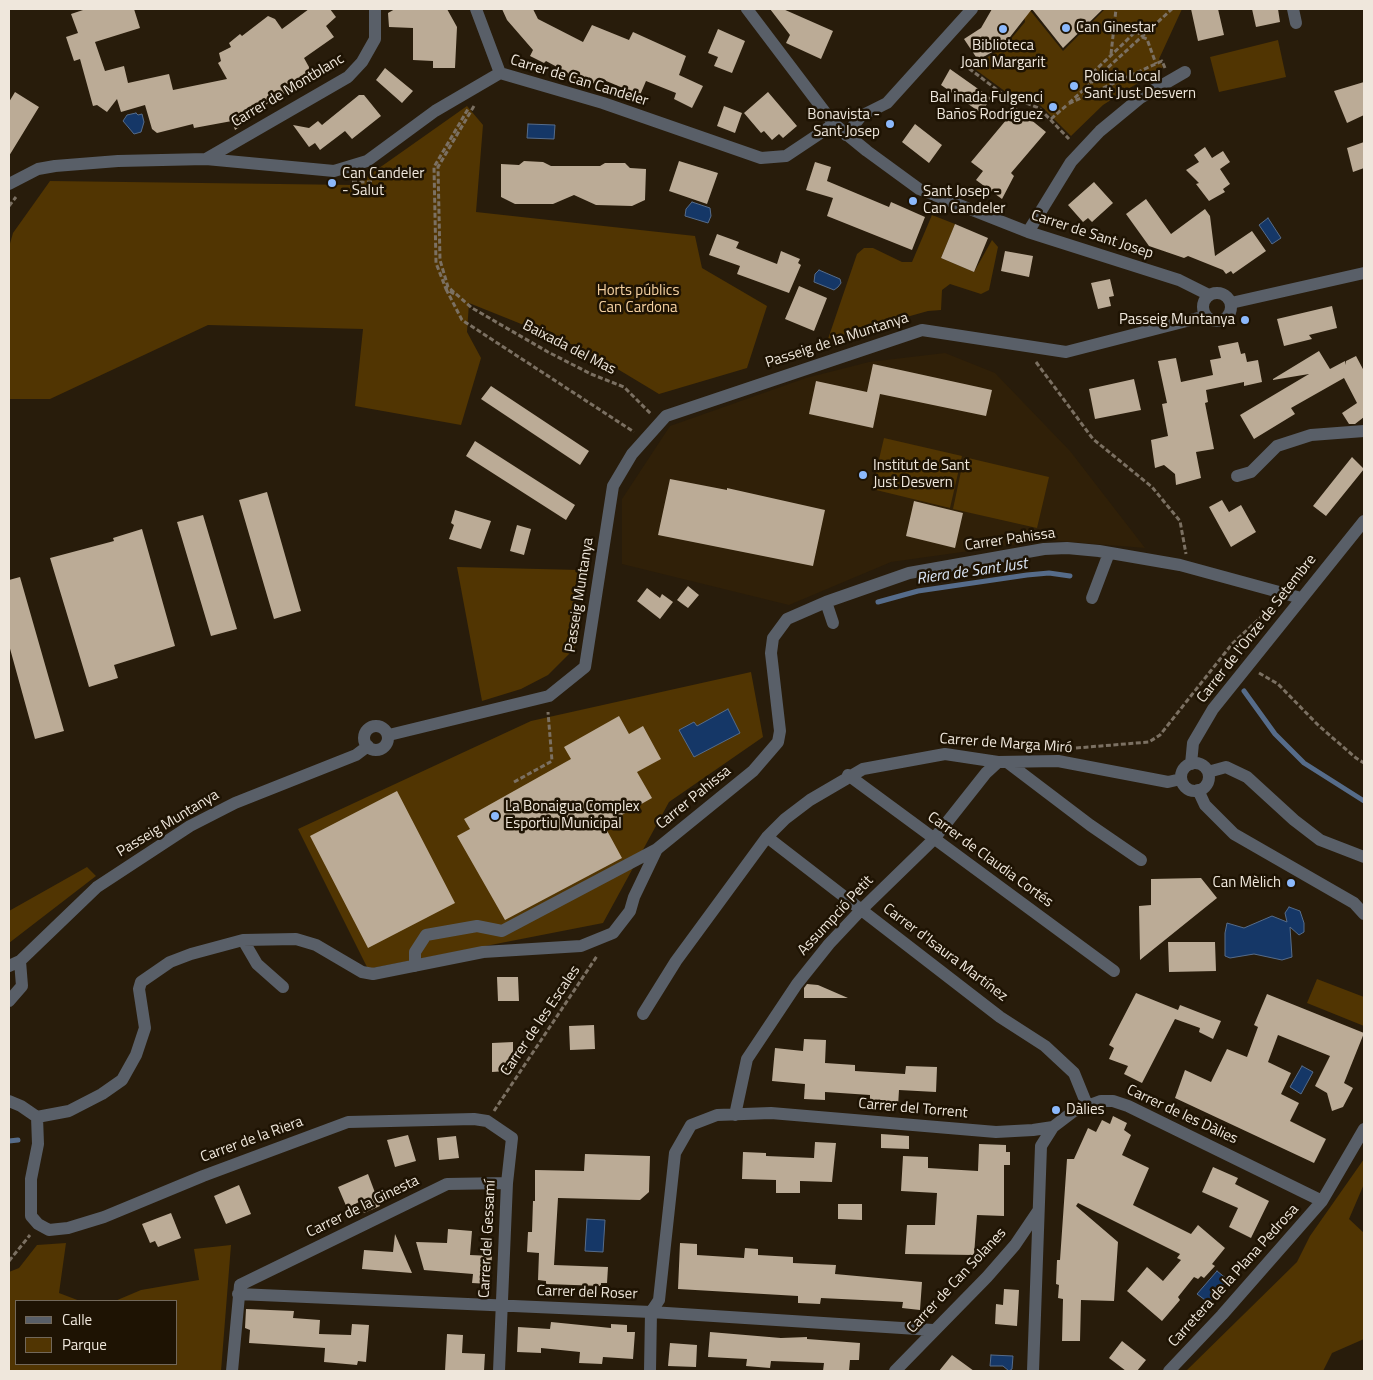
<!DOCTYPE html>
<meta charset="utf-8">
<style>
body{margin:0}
#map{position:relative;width:1373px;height:1380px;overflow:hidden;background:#281c0b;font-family:"Titillium Web",sans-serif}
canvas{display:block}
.frame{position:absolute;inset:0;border:10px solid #efe7dc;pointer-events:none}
.legend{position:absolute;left:15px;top:1300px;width:162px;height:65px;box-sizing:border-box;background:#1e1303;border:1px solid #72685a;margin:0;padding:6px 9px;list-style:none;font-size:15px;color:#efe7dc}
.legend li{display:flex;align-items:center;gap:10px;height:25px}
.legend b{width:25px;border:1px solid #72685a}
</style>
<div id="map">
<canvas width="1373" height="1380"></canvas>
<div class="frame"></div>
<ul class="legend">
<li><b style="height:6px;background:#595f68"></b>Calle</li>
<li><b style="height:14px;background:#513502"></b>Parque</li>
</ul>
</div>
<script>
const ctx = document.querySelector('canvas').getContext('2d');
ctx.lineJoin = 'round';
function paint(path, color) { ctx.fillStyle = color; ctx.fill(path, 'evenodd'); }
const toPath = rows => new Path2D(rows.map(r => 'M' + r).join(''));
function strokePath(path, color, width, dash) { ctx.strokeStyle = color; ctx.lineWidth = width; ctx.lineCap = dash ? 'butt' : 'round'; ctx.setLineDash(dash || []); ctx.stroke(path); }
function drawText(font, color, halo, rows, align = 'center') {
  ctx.font = font + ' "Titillium Web",sans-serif'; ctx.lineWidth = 5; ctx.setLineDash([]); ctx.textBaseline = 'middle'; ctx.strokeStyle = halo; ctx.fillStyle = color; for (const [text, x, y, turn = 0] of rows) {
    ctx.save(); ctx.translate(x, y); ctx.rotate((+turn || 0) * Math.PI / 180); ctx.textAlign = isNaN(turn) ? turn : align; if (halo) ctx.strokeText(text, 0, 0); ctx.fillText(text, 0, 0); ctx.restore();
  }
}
paint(toPath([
 [945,353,995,373,1070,451,1145,548,1048,540,891,562,789,605,622,564,622,499,670,426,806,378,869,362]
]), '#302008');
paint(toPath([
 [1023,9,1029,9,1063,51,1105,9,1182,9,1159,59,1163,67,1103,105,1071,136,1040,105,1006,92,972,67,1005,46,1025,22],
 [1278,40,1286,77,1219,92,1210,57],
 [467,106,483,125,476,212,695,236,702,268,767,306,747,368,659,394,586,350,469,303,467,332,481,358,461,425,355,406,363,329,208,325,50,399,9,399,9,247,13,233,50,181,355,185],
 [932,215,955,224,941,258,974,272,992,240,998,247,989,290,981,294,950,284,942,290,941,310,928,311,828,339,857,254,864,248,873,248,902,262,912,262],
 [884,438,962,456,950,508,872,489],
 [964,457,1049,477,1037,528,953,509],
 [457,567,580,570,575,648,548,675,521,689,482,701],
 [751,672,763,737,669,802,603,923,368,969,298,829,531,721],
 [87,867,96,876,9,943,9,911],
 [1317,979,1364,997,1364,1026,1307,1003],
 [1364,1159,1364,1184,1349,1219,1364,1233,1364,1339,1332,1353,1323,1371,1186,1371,1297,1262,1310,1236],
 [66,1243,59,1293,80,1301,16,1301,16,1364,176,1364,176,1301,115,1301,141,1290,199,1280,194,1249,231,1245,221,1371,9,1371,9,1272,19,1268,37,1245]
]), '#513502');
const water = toPath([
 [136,113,138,115,142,114,144,122,141,132,134,134,123,121,127,115,136,113],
 [528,124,555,125,554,139,527,138,528,124],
 [692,202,710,208,711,216,708,223,685,216,686,209,692,202],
 [1268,218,1281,238,1272,244,1259,225,1268,218],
 [819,270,840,279,841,283,838,287,834,290,814,282,815,274,819,270],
 [728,709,740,733,694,757,679,730,694,722,697,726,728,709],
 [1289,907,1300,911,1304,923,1304,932,1299,935,1290,927,1292,957,1282,960,1254,954,1230,958,1225,956,1225,933,1227,923,1244,928,1272,916,1287,922,1285,913,1289,907],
 [1302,1066,1313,1072,1301,1094,1290,1087,1302,1066],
 [587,1219,605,1220,603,1252,585,1251,587,1219],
 [1217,1271,1228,1280,1209,1303,1197,1294,1217,1271],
 [991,1355,1013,1356,1012,1369,1009,1371,1003,1366,990,1366,991,1355]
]);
paint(water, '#153767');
strokePath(water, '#566c8a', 1);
strokePath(toPath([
 [878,602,918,591,1027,575,1049,573,1070,576],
 [1244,691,1275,734,1304,763,1364,801],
 [9,1141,18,1140]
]), '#566c8a', 5);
paint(toPath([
 [86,9,134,9,140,28,95,42,105,71,124,66,128,83,169,74,173,90,227,79,218,63,221,61,219,53,231,47,229,43,240,34,242,36,268,16,275,19,282,29,309,9,330,9,336,17,326,26,334,37,304,58,314,76,260,108,262,111,235,130,232,121,194,128,193,124,157,133,152,129,145,105,121,112,117,99,107,112,97,105,93,106,80,59,74,61,66,37,78,33,71,14],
 [395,9,447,9,457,27,455,68,433,68,433,61,413,60,413,28,389,27,388,13],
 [502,9,533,9,538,19,583,42,592,25,629,40,633,32,686,56,679,75,703,86,692,108,674,99,676,93,646,81,640,95,599,78,596,84,567,76,568,73,546,61,544,63,530,56,533,50,507,20],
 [770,9,783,9,833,31,821,59,786,43,790,35],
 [992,9,1103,9,1063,48,1032,9,1003,46,978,60,964,39,981,28],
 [1191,9,1218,9,1224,35,1198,41],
 [1252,9,1278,9,1280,22,1256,27],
 [718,29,745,41,732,73,714,66,718,57,708,53],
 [385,68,413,91,402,103,376,80],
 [950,69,991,98,981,113,941,85],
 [1364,82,1364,115,1347,123,1334,91],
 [15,92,39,107,9,156,9,102],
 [768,92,797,126,783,138,779,134,772,140,764,131,761,133,744,113],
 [359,95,364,95,381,116,352,139,345,131,320,150,315,143,309,147,293,125,309,128,318,121,322,125],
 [724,106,742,113,735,133,717,126],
 [1014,106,1046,132,1011,173,1014,176,1002,199,976,180,983,171,971,162,1012,113,1016,116,1011,108],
 [915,124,942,145,929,163,902,142],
 [1364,142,1364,168,1353,172,1347,148],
 [1205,147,1212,158,1223,151,1230,162,1220,169,1230,184,1223,189,1225,192,1209,201,1196,184,1199,183,1186,170,1199,162,1194,155],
 [524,161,543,162,551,166,600,166,605,163,625,163,630,168,646,169,645,200,632,206,596,205,574,195,553,204,515,204,501,197,501,164,519,165],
 [679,161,718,173,707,204,669,191],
 [815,162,831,167,827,181,889,207,891,202,925,217,912,250,827,216,833,198,806,190],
 [1094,182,1113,203,1092,222,1088,218,1083,222,1068,205],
 [1146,199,1171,234,1205,209,1210,216,1215,256,1252,231,1266,251,1233,274,1231,271,1226,274,1223,270,1188,256,1184,258,1149,246,1126,214],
 [955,224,988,238,974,272,941,258],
 [717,234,739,242,736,248,777,264,781,251,800,259,798,263,801,265,789,293,737,274,740,266,709,255],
 [1005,251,1033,256,1029,277,1001,271],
 [1110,279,1114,296,1109,297,1111,306,1098,309,1091,283],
 [799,286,827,298,814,331,785,319],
 [1332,306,1337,328,1309,335,1312,339,1284,346,1277,319],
 [1238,342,1241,354,1245,353,1247,362,1258,360,1262,382,1244,386,1244,382,1206,390,1208,402,1205,403,1214,449,1196,452,1201,478,1176,485,1175,474,1164,465,1155,468,1151,440,1168,436,1162,404,1167,403,1158,361,1176,358,1181,382,1213,375,1210,360,1221,358,1218,346],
 [1319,351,1330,369,1345,361,1346,365,1346,361,1356,356,1364,371,1364,417,1355,424,1349,424,1342,413,1357,403,1344,378,1291,408,1295,414,1254,439,1240,415,1309,374,1273,380,1273,379],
 [873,364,992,390,986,416,880,394,873,428,809,414,816,381,867,392],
 [1134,379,1141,410,1095,419,1089,389],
 [491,386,589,451,580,465,481,399],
 [475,441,575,505,566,520,466,456],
 [1352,457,1364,469,1326,516,1313,506],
 [670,479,727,490,727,488,825,510,813,566,658,535],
 [267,492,301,611,274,619,239,500],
 [1222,500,1229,512,1241,505,1256,532,1231,547,1209,507],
 [914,501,963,513,955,548,906,536],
 [455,510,491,521,481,549,449,539,454,525,451,523],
 [203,515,237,629,211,636,177,522],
 [517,525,531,529,524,555,510,551],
 [142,529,175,646,114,665,118,678,89,687,50,558,114,541,113,538],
 [20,577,64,731,35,739,9,645,9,580],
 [688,586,699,595,688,608,677,600],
 [647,588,660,598,662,594,673,602,660,619,637,601],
 [619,716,629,734,643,726,661,759,637,772,652,798,604,825,622,858,505,920,457,836,470,829,464,819,571,759,564,747],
 [397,791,455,903,368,948,310,836],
 [1201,878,1217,898,1140,960,1139,906,1151,905,1151,879],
 [1168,942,1215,942,1216,971,1169,972],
 [497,977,518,977,519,1001,498,1001],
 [807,984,818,985,848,998,804,998,804,988],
 [1136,993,1178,1010,1180,1005,1221,1021,1213,1039,1199,1032,1200,1028,1175,1019,1142,1083,1124,1074,1128,1066,1109,1059,1114,1048,1109,1045],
 [1267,994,1364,1033,1344,1083,1353,1088,1343,1107,1332,1111,1327,1093,1315,1086,1330,1056,1278,1035,1268,1062,1291,1073,1281,1094,1299,1103,1290,1121,1326,1139,1314,1163,1175,1098,1185,1070,1211,1082,1227,1049,1247,1057,1258,1027,1254,1025],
 [594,1025,595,1049,570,1050,569,1026],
 [804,1039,826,1040,825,1063,855,1065,855,1071,905,1074,906,1066,937,1067,936,1092,899,1090,898,1106,870,1105,870,1095,825,1092,825,1100,804,1099,805,1084,772,1081,775,1048,803,1051],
 [513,1042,513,1063,507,1063,507,1071,492,1072,492,1043],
 [1113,1116,1127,1123,1124,1130,1131,1135,1122,1155,1149,1168,1133,1205,1191,1234,1198,1225,1225,1248,1212,1264,1215,1266,1204,1278,1201,1276,1198,1279,1194,1277,1178,1297,1180,1300,1162,1321,1127,1291,1147,1267,1163,1281,1181,1260,1177,1258,1180,1254,1078,1203,1076,1206,1118,1242,1114,1301,1081,1300,1080,1341,1062,1341,1063,1299,1058,1298,1059,1285,1056,1284,1057,1260,1060,1260,1067,1159,1074,1159,1088,1128,1096,1132,1102,1120,1110,1124],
 [881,1134,909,1136,909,1149,881,1148],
 [408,1135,416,1161,395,1167,387,1140],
 [456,1136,459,1158,439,1160,437,1138],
 [815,1142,836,1143,832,1182,800,1181,800,1193,776,1193,776,1180,742,1179,743,1152,766,1153,766,1156,814,1158],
 [979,1144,1006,1145,1006,1152,1010,1152,1010,1165,1004,1165,1004,1216,977,1215,974,1255,905,1254,907,1225,935,1225,937,1193,901,1191,903,1156,928,1157,928,1168,978,1171],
 [585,1154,650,1156,649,1192,640,1200,558,1198,554,1265,608,1267,607,1283,601,1283,601,1286,546,1284,546,1281,538,1280,539,1253,527,1252,528,1232,532,1232,533,1201,535,1201,535,1170,584,1171],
 [1213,1167,1238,1178,1235,1184,1269,1201,1251,1238,1229,1227,1238,1208,1202,1192],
 [368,1174,380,1206,364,1213,359,1202,347,1208,338,1187],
 [239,1185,251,1214,226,1224,214,1196],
 [838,1204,862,1204,862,1220,838,1219],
 [171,1213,181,1238,158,1247,155,1241,150,1243,142,1224],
 [448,1229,472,1231,470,1255,492,1256,490,1284,472,1283,473,1274,424,1270,416,1242,447,1243],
 [395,1234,412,1273,362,1269,364,1250,393,1252],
 [680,1243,697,1244,697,1255,744,1258,745,1248,758,1249,758,1255,793,1257,793,1263,836,1265,835,1274,922,1282,920,1310,902,1308,903,1302,821,1298,820,1304,798,1303,798,1296,678,1289],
 [1004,1289,1019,1290,1017,1326,995,1324,996,1304,1003,1305],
 [246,1309,294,1311,293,1318,320,1320,319,1334,351,1335,352,1324,369,1325,366,1362,358,1361,357,1365,324,1362,325,1348,249,1343,250,1330,245,1328],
 [551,1322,611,1328,611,1324,627,1325,627,1332,635,1332,633,1359,603,1357,602,1364,579,1363,580,1352,541,1348,541,1353,517,1352,518,1327,550,1329],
 [710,1332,781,1338,807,1337,807,1339,860,1343,859,1360,850,1360,849,1371,823,1371,824,1363,771,1361,770,1368,746,1366,747,1359,708,1357],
 [447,1334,463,1335,462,1353,485,1354,484,1371,445,1371],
 [1122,1341,1146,1360,1137,1371,1126,1371,1109,1358],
 [670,1343,697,1345,696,1367,668,1366],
 [952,1355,974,1371,939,1371]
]), '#bbab96');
strokePath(toPath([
 [1142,37,1147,39,1156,64],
 [1111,54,1116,9],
 [963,64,1004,95,1039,108,1069,139],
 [1165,68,1162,61,1068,104,1172,9],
 [1092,83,1087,78,1124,43,1136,31,1142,36],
 [474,106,438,167,440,260,448,287,472,308,548,352,591,374,624,387,651,414],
 [1051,119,1068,104],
 [352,182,372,182],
 [9,206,16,197],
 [446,289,462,320,634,432],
 [454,294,446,289,436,263,434,167,468,109],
 [1036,362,1093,439,1152,487,1180,521,1186,554],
 [1259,673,1278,684,1319,726,1356,758,1364,763],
 [1076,748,1149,742,1160,735,1232,644,1273,606],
 [514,782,552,761,548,712],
 [494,1111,597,956],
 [9,1261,30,1235]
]), '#7b7062', 3, [5, 2.5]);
strokePath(toPath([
 [476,9,500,73],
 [747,9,834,124,867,151,919,189,1028,232,1179,280,1209,295],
 [1293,9,1296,23],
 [846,135,861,116,887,103,972,9],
 [206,159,348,77,362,62,375,39,375,9],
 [9,184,38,169,55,166,118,161,206,159,334,171,367,161,435,111,500,73,603,103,761,158,786,156,834,124],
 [1028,232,1071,162,1100,131,1140,98,1185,72],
 '1203 307a14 14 0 1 1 28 0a14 14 0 1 1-28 0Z',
 [1231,303,1364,273],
 [1237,476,1251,472,1277,446,1311,435,1364,431],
 [1092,598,1109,553],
 [826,602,833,623],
 '364 738a12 12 0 1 1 24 0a12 12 0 1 1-24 0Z',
 [389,735,549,696,585,667,613,486,632,454,666,416,922,330,1066,352,1206,316],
 [1007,762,1090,825,1141,860],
 '1181 777a14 14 0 1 1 28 0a14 14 0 1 1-28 0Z',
 [1191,764,1193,743,1213,709,1364,521],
 [1208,772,1226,767,1247,777,1294,820,1320,840,1364,857],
 [848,775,1114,971],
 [1198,790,1205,805,1234,834,1354,903,1364,914],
 [767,837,1000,1017,1045,1046,1074,1073,1087,1105],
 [243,940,257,964,283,987],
 [9,966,20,961,97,887,190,826,235,803,356,755,368,746],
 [415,966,415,952,426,935,477,926,502,931,657,849],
 [9,1001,22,986,20,961],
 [643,1014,676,961,767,837,785,819,810,800,863,769,945,754,998,762,1058,761,1168,782,1181,779],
 [9,1101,21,1106,37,1117,38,1144,31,1179,31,1216,38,1224,49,1230,68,1228,104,1217,203,1176,348,1122,474,1119,487,1121,512,1138,507,1183,499,1371],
 [735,1115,747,1059,797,984,829,944,861,910,933,840,986,773,998,762],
 [37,1117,69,1111,102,1094,122,1080,136,1055,145,1028,139,989,141,982,170,962,191,954,243,940,296,939,316,945,362,972,373,974,483,952,581,946,613,933,630,911,634,897,657,849,753,771,778,742,780,731,771,653,773,638,787,619,826,602,909,573,1044,549,1067,548,1099,551,1180,565,1301,598],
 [238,1294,651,1312,933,1330],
 [232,1371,240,1285,447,1184,507,1183],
 [650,1371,651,1312,659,1300,675,1153,691,1125,717,1115,771,1113,996,1132,1033,1130,1053,1127],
 [895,1371,987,1277,1015,1245,1038,1211],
 [1033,1371,1041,1146,1053,1127,1074,1111,1101,1101,1113,1101,1128,1106,1322,1201],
 [1169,1371,1222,1315,1322,1201,1364,1129]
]), '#595f68', 12);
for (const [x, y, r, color] of [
 [1066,28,5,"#8cb9fc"],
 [1003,29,5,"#8cb9fc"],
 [1074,86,5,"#8cb9fc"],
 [1053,107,5,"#8cb9fc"],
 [890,124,5,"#8cb9fc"],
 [332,183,5,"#8cb9fc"],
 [913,201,5,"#8cb9fc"],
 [1245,320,5,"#8cb9fc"],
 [863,475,5,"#8cb9fc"],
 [495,816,5,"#8cb9fc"],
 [1291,883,5,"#8cb9fc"],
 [1056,1110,5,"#8cb9fc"]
]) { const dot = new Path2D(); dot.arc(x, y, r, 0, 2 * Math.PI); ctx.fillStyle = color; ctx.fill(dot); strokePath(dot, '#1e1303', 2); }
drawText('15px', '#efe7dc', '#1e1303', [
 ["Can Ginestar",1076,28],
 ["Biblioteca",1003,46,"center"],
 ["Joan Margarit",1003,63,"center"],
 ["Policia Local",1084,77],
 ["Sant Just Desvern",1084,94],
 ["Bal inada Fulgenci",1043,98,"right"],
 ["Baños Rodríguez",1043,115,"right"],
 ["Bonavista -",880,115,"right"],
 ["Sant Josep",880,132,"right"],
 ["Can Candeler",342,174],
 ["- Salut",342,191],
 ["Sant Josep -",923,192],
 ["Can Candeler",923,209],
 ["Passeig Muntanya",1235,320,"right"],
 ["Institut de Sant",873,466],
 ["Just Desvern",873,483],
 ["La Bonaigua Complex",505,807],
 ["Esportiu Municipal",505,824],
 ["Can Mèlich",1281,883,"right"],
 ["Dàlies",1066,1110]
], 'left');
drawText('15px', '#efe7dc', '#1e1303', [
 ["Carrer de Can Candeler",579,81,17],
 ["Carrer de Montblanc",288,91,-31],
 ["Carrer de Sant Josep",1092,235,18],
 ["Passeig de la Muntanya",837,341,-18],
 ["Baixada del Mas",569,348,27],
 ["Carrer Pahissa",1010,540,-8],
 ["Passeig Muntanya",580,595,-81],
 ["Carrer de l'Onze de Setembre",1257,629,-52],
 ["Carrer de Marga Miró",1006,744,4],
 ["Carrer Pahissa",694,798,-39],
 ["Passeig Muntanya",168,824,-31],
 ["Carrer de Claudia Cortés",990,860,36],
 ["Assumpció Petit",836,916,-47],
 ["Carrer d'Isaura Martínez",945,953,37],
 ["Carrer de les Escales",541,1021,-56],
 ["Carrer del Torrent",913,1109,5],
 ["Carrer de les Dàlies",1182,1115,25],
 ["Carrer de la Riera",252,1140,-20],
 ["Carrer de la Ginesta",363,1207,-26],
 ["Carrer del Gessamí",488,1239,-87],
 ["Carretera de la Plana Pedrosa",1234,1276,-48],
 ["Carrer de Can Solanes",957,1281,-47],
 ["Carrer del Roser",587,1293,2]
]);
drawText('15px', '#f6d2a2', '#1e1303', [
 ["Horts públics",638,291],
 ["Can Cardona",638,308]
]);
drawText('italic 16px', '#d9e4f4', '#1e1303', [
 ["Riera de Sant Just",972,572,-8]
]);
</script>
